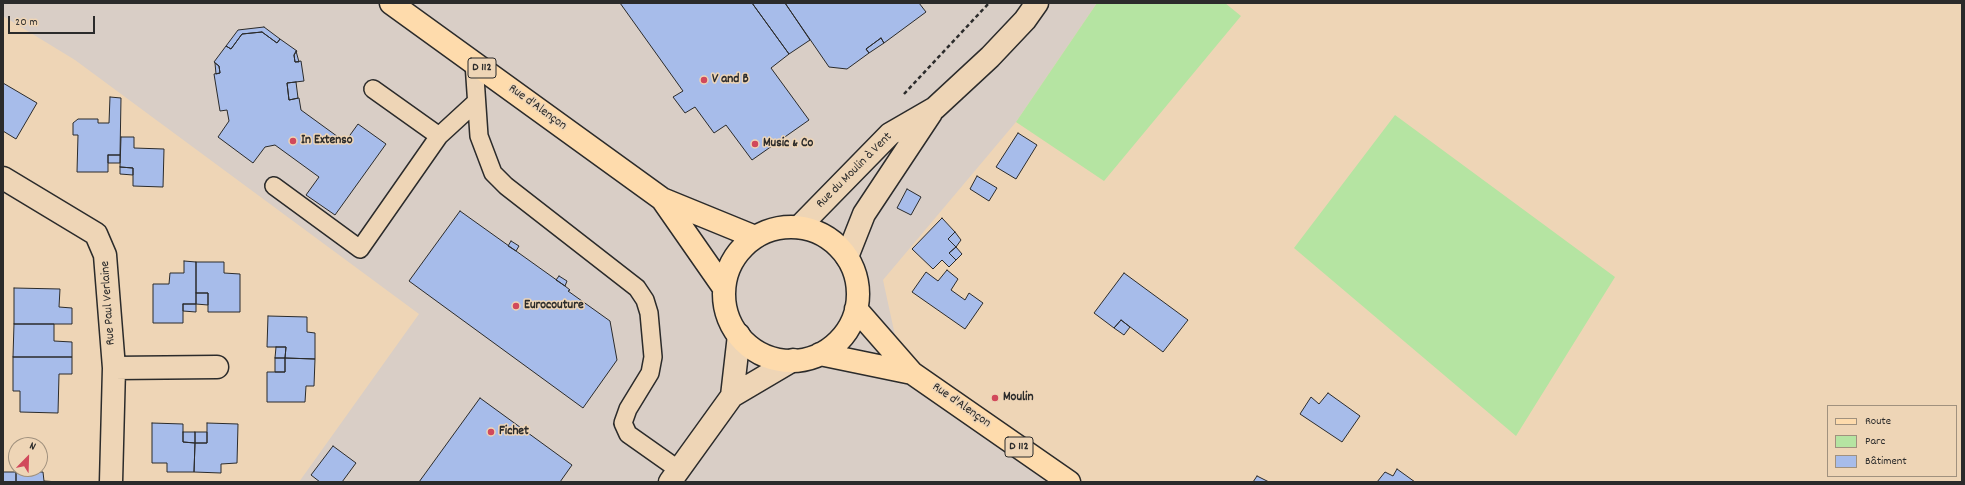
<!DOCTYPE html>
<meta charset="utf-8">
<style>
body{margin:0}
#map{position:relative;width:1965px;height:485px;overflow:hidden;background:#eed5b6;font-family:Dekko,sans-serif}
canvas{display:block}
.frame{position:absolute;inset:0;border:4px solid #2b2b2b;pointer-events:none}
.legend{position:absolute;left:1827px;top:405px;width:130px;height:72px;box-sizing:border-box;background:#eed5b6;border:1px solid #a0917e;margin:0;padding:5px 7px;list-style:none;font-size:12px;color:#2b2b2b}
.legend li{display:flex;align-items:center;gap:8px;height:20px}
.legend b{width:20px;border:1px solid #a0917e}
.north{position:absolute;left:8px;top:437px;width:40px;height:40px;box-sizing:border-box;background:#eed5b6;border:1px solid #a0917e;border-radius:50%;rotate:23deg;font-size:11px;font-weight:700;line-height:16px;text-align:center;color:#2b2b2b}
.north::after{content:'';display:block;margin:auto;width:14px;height:18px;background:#d1495b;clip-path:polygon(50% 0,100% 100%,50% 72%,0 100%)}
.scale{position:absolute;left:8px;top:16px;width:87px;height:18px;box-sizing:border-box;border:2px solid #2b2b2b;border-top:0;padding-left:5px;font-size:12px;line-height:14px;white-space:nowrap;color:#2b2b2b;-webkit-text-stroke:3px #eed5b6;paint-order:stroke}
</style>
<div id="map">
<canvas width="1965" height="485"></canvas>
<div class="frame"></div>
<ul class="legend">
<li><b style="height:5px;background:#fedbac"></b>Route</li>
<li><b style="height:11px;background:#b5e4a2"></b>Parc</li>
<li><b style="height:11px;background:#a7bcea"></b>Bâtiment</li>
</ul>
<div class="north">N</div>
<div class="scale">20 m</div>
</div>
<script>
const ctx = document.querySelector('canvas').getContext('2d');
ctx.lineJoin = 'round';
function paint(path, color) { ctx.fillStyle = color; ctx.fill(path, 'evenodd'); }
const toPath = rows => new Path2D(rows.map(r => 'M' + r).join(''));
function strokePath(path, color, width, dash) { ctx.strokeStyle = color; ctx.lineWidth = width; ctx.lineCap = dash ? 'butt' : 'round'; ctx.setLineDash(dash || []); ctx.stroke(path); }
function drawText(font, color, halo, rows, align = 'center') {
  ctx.font = font + ' Dekko,sans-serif'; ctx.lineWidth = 3; ctx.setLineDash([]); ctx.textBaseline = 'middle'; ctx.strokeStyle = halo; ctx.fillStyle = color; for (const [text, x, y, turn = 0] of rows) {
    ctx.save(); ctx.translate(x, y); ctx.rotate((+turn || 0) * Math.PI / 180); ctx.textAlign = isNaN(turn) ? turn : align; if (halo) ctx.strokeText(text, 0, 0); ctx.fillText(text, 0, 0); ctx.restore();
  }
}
paint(toPath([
 [3,3,1097,3,1016,122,883,280,901,363,1068,482,299,482,419,314,75,60,3,16]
]), '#d9cec6');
paint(toPath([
 [1097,3,1225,3,1241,16,1104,181,1016,122],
 [1395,115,1615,277,1516,436,1294,248]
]), '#b5e4a2');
const building = toPath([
 [620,3,752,3,789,54,771,68,809,120,752,160,726,125,714,133,695,107,685,113,673,97,683,91,620,3],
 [752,3,785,3,810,40,789,54,752,3],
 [785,3,919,3,926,12,884,43,881,38,866,49,869,53,847,69,829,67,785,3],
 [264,27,280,39,277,43,262,32,242,34,231,49,226,46,238,30,264,27],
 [262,32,277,43,280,39,297,51,294,55,295,62,301,61,304,81,287,83,289,100,299,98,301,110,345,142,358,124,386,144,335,215,306,195,319,177,275,145,265,147,253,163,218,137,229,121,227,110,220,111,214,74,220,73,219,66,214,62,226,46,231,49,242,34,262,32],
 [881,38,884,43,869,53,866,49,881,38],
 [296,51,299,62,295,62,294,55,296,51],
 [215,63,219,66,220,73,216,74,215,63],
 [296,82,298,98,289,100,287,83,296,82],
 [3,83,37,103,16,139,3,131,3,83],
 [110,97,121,98,120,155,108,155,108,172,77,172,78,135,73,135,73,123,78,119,98,119,98,123,109,123,110,97],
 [1018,133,1037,145,1016,179,996,167,1018,133],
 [121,137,134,137,134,148,164,149,163,187,133,186,133,168,120,167,121,137],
 [108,155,120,155,120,163,108,163,108,155],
 [120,167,133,168,133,175,120,174,120,167],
 [977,176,997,188,989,201,970,189,977,176],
 [907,189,921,197,911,215,897,208,907,189],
 [460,211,565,286,570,290,568,291,610,321,617,360,583,408,409,281,460,211],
 [942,218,955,232,948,239,956,247,949,253,956,260,949,267,942,260,933,269,912,249,942,218],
 [955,232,961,240,956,247,948,239,955,232],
 [511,241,519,246,516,251,508,246,511,241],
 [956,247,962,254,956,260,949,253,956,247],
 [184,261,196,262,196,304,183,304,183,323,153,323,153,284,169,284,170,273,184,273,184,261],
 [196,262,224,262,224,273,240,274,240,312,208,312,208,293,196,293,196,262],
 [947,270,958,279,951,290,965,300,969,293,983,303,965,329,912,292,926,272,938,281,947,270],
 [1124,273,1188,320,1163,352,1121,320,1114,328,1094,313,1124,273],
 [559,276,567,281,565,286,556,280,559,276],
 [14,288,60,289,59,307,72,308,72,324,14,324,14,288],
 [196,293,208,293,208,305,196,304,196,293],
 [183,304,196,304,196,312,183,311,183,304],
 [268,316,307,317,307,332,315,333,315,359,285,358,286,347,267,347,268,316],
 [1121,320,1130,327,1124,335,1114,328,1121,320],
 [14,324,54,324,54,341,72,342,72,357,13,357,14,324],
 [276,347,286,347,285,358,275,358,276,347],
 [13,357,72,357,72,374,59,374,58,413,20,412,20,391,13,391,13,357],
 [275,358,285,358,285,372,275,372,275,358],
 [285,358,315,359,314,386,306,386,305,402,267,402,267,372,285,372,285,358],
 [1328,393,1360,416,1342,442,1300,414,1311,397,1319,404,1328,393],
 [480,398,572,465,560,482,419,482,480,398],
 [152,423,183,424,183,442,195,443,194,472,167,472,167,463,152,463,152,423],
 [207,423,238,424,237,463,221,464,221,473,194,472,195,443,207,443,207,423],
 [183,432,195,432,195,443,183,442,183,432],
 [195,432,207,432,207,443,195,443,195,432],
 [333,446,356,463,342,482,320,482,311,475,333,446],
 [1397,469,1415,482,1377,482,1385,472,1393,476,1397,469],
 [3,472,16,472,16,482,3,482,3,472],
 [16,472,43,472,44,481,59,482,16,482,16,472],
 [1257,476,1269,482,1253,482,1257,476]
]);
paint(building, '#a7bcea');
strokePath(building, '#2b2b2b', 1);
const service = toPath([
 [474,63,479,136,493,173,506,186,637,288,645,300,649,313,653,357,650,373,628,409,623,423,628,434,679,470],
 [373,89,439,136],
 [274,186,360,249,439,136,476,102]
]);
const minor = toPath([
 [3,178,96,234,105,255,114,368,111,482],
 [114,368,217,367]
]);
const tertiary = toPath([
 [732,396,739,335],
 [670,482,732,396,793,360]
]);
const secondary = toPath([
 [799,227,890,134,935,108,990,57,1025,20,1037,3],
 [847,257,864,214,931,113]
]);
const primary = toPath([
 [391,3,662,199,755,237],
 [662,199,724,288],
 '724 294a67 67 0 1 1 134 0a67 67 0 1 1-134 0Z',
 [856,309,912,373,1069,482],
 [820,354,912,373]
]);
strokePath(service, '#2b2b2b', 20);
strokePath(minor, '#2b2b2b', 25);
strokePath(tertiary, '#2b2b2b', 25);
strokePath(secondary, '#2b2b2b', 25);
strokePath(primary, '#2b2b2b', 25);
strokePath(toPath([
 [904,94,989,3]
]), '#2b2b2b', 2.5, [4, 3]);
strokePath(service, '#eed5b6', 17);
strokePath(minor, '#eed5b6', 22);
strokePath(tertiary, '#eed5b6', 22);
strokePath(secondary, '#eed5b6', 22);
strokePath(primary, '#fedbac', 22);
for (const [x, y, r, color] of [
 [704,80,4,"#d1495b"],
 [293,141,4,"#d1495b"],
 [755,144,4,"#d1495b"],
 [516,306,4,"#d1495b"],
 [995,398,4,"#d1495b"],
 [491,432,4,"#d1495b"]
]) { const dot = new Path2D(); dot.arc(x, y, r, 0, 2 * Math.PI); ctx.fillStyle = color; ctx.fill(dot); strokePath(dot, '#eed5b6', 1.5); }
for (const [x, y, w] of [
 [482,68,28],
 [1019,447,28]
]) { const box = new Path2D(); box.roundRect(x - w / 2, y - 10, w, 20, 3); ctx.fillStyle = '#eed5b6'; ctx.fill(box); strokePath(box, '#2b2b2b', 1); }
drawText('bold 12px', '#2b2b2b', null, [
 ["D 112",482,68],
 ["D 112",1019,447]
]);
drawText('bold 13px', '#2b2b2b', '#eed5b6', [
 ["V and B",712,80],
 ["In Extenso",301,141],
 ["Music & Co",763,144],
 ["Eurocouture",524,306],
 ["Moulin",1003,398],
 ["Fichet",499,432]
], 'left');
drawText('13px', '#2b2b2b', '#eed5b6', [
 ["Rue d'Alençon",537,108,36],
 ["Rue du Moulin à Vent",855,171,-45],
 ["Rue Paul Verlaine",109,303,-94],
 ["Rue d'Alençon",961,406,35]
]);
</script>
